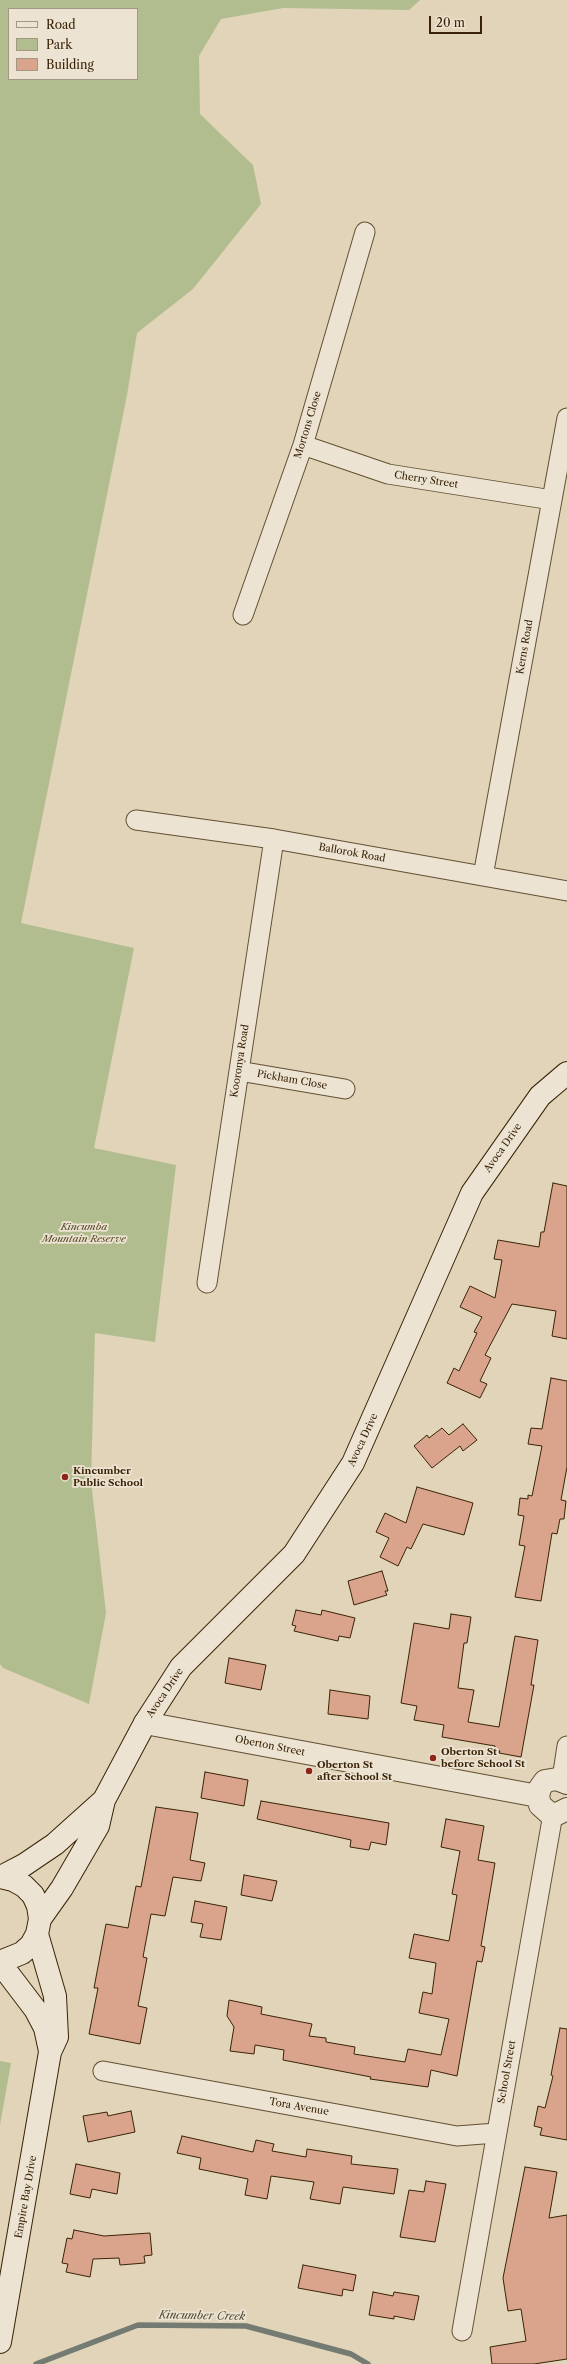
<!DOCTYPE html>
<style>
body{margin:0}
#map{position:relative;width:567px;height:2364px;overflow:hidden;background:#e1d4b9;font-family:"Libre Caslon Text",serif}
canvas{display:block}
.legend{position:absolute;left:8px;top:8px;width:130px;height:72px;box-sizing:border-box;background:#ece3d2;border:1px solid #a49680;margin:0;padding:5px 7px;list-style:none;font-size:12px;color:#392306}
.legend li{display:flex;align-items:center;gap:8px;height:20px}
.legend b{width:20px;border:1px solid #a49680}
.scale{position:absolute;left:429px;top:16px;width:53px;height:18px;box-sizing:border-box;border:2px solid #392306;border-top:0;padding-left:5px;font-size:12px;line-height:14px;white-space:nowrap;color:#392306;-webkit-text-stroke:3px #ece3d2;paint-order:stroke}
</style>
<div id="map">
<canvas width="567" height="2364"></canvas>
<ul class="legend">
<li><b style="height:5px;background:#ece3d2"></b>Road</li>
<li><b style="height:11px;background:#b2bd8f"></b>Park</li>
<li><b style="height:11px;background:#daa38c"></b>Building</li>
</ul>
<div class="scale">20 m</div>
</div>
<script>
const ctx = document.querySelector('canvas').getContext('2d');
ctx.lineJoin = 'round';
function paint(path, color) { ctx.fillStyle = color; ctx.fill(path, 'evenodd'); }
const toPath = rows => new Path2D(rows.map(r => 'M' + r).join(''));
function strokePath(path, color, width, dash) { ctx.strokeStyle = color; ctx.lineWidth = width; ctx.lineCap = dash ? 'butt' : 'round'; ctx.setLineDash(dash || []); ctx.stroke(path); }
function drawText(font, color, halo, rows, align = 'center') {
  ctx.font = font + ' "Libre Caslon Text",serif'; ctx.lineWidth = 3.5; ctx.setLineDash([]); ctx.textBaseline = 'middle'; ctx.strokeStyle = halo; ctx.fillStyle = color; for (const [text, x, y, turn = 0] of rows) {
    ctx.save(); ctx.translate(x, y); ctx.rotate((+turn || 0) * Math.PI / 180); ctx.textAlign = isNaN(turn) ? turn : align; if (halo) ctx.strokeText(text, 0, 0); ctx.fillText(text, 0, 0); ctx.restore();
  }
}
paint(toPath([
 [0,0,420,0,409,10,283,8,221,19,199,56,200,114,253,165,261,204,193,289,137,333,127,395,21,923,134,948,94,1148,176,1165,155,1342,95,1333,91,1481,106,1613,89,1704,3,1668,0,1664],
 [9,9,137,9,137,79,9,79],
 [0,2061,11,2063,0,2125]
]), '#b2bd8f');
strokePath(toPath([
 [36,2364,138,2325,246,2326,351,2354,368,2364]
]), '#737b73', 5.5);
const building = toPath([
 [553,1183,567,1186,567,1339,552,1336,556,1311,512,1304,485,1355,491,1358,480,1381,487,1384,480,1398,447,1383,454,1368,459,1371,477,1333,474,1332,482,1317,460,1307,470,1286,495,1298,502,1260,494,1259,498,1240,539,1247,541,1232,544,1232,553,1183],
 [551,1378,567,1381,567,1467,561,1500,566,1501,564,1519,560,1519,557,1534,552,1533,541,1601,515,1597,525,1546,519,1545,524,1516,518,1515,520,1498,528,1499,528,1495,532,1496,542,1446,528,1444,531,1428,542,1429,551,1378],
 [463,1424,477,1440,463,1451,460,1446,432,1468,414,1446,427,1435,429,1438,442,1428,449,1435,463,1424],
 [417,1487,473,1503,464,1535,423,1524,411,1549,407,1547,398,1566,380,1557,389,1538,376,1532,385,1513,406,1523,417,1487],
 [382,1571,388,1591,385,1591,387,1595,354,1605,348,1581,382,1571],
 [296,1610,321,1615,322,1610,355,1618,350,1638,339,1636,338,1641,294,1631,296,1626,292,1625,296,1610],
 [451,1614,471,1617,467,1643,464,1643,458,1688,474,1690,468,1722,499,1727,515,1636,538,1640,531,1685,534,1685,521,1757,499,1753,500,1751,495,1750,495,1746,442,1737,444,1725,414,1720,417,1706,401,1703,414,1623,449,1629,451,1614],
 [229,1658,266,1665,261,1690,225,1683,229,1658],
 [330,1690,370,1696,368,1719,328,1714,330,1690],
 [205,1772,248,1780,244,1806,201,1798,205,1772],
 [261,1801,389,1823,386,1845,371,1842,369,1850,350,1847,351,1840,257,1819,261,1801],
 [156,1807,198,1813,190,1860,205,1863,201,1881,173,1877,165,1916,151,1914,143,1957,147,1958,138,2006,147,2008,140,2044,89,2034,98,1988,94,1988,106,1924,128,1928,136,1886,141,1887,156,1807],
 [446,1819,484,1826,478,1860,495,1863,481,1946,485,1947,482,1962,477,1961,457,2076,431,2070,428,2087,370,2079,371,2077,283,2060,284,2050,255,2045,254,2054,230,2051,234,2027,227,2016,229,2000,262,2007,261,2014,312,2024,309,2036,326,2038,326,2042,355,2047,354,2054,405,2062,408,2049,441,2055,449,2019,419,2013,423,1992,432,1994,436,1963,409,1958,414,1934,449,1941,457,1895,452,1894,460,1851,441,1847,446,1819],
 [244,1875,277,1881,272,1901,241,1895,244,1875],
 [195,1901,227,1907,221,1940,200,1937,203,1924,191,1922,195,1901],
 [560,2028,567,2029,567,2140,540,2135,542,2128,534,2126,538,2106,545,2108,553,2076,551,2075,560,2028],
 [131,2111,135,2132,88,2142,83,2116,107,2112,108,2116,131,2111],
 [182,2136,253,2152,256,2140,274,2144,272,2151,306,2157,307,2149,352,2156,351,2164,398,2169,394,2194,343,2187,340,2204,310,2199,314,2182,271,2176,267,2199,245,2195,248,2179,199,2169,201,2158,177,2153,182,2136],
 [76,2164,120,2173,117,2194,92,2189,90,2198,70,2194,76,2164],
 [525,2167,557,2172,549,2218,567,2215,567,2359,534,2364,492,2364,490,2347,526,2341,521,2309,508,2311,503,2278,525,2167],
 [426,2181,446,2184,435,2242,400,2237,409,2190,424,2192,426,2181],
 [74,2230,104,2236,150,2233,152,2255,144,2256,145,2263,120,2265,119,2258,93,2259,90,2277,66,2272,68,2264,62,2263,67,2238,72,2239,74,2230],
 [303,2265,356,2275,353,2291,343,2289,342,2296,298,2288,303,2265],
 [373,2292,393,2296,394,2292,419,2296,414,2320,394,2316,394,2319,369,2315,373,2292]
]);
paint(building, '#daa38c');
strokePath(building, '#392306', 1);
const minor = toPath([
 [303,445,388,474,552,500],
 [243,615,303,445,365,232],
 [136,820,274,839,567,891],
 [483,876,567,418],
 [239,1071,345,1089],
 [207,1283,274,839],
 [562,1779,567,1746],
 [103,2071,457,2136,496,2133],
 [462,2331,553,1814]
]);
const tertiary = toPath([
 [145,1723,538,1796],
 [567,1783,557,1779,545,1781,540,1788,538,1796,540,1805,549,1813,557,1814,567,1809]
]);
const secondary = toPath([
 [0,1877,13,1880,24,1886,33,1895,38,1906,40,1919,37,1934,31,1945,22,1953,0,1962],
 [1,1877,24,1865,55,1844,104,1800],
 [40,1919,62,1888,98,1826,104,1800,145,1723,181,1667,294,1554,353,1463,472,1193,540,1096,567,1073],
 [0,1963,35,2009,45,2028,50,2051],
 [0,2342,50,2052,57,2037,55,1996,37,1934]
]);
strokePath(minor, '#634f33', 21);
strokePath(tertiary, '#634f33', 24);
strokePath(secondary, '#392306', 24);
strokePath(minor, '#ece3d2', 19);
strokePath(tertiary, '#ece3d2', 22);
strokePath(secondary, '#ece3d2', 22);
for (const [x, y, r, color] of [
 [65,1477,4,"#8f2418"],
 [433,1758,4,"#8f2418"],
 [309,1771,4,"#8f2418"]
]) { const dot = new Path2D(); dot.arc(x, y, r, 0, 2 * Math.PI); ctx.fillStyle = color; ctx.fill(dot); strokePath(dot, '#ece3d2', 1.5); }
drawText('10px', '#392306', '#ece3d2', [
 ["Mortons Close",308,425,-73],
 ["Cherry Street",426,480,9],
 ["Kerns Road",525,647,-80],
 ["Ballorok Road",352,853,10],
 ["Kooronya Road",240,1061,-81],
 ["Pickham Close",292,1080,10],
 ["Avoca Drive",503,1148,-55],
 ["Avoca Drive",363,1440,-65],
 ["Avoca Drive",165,1693,-56],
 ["Oberton Street",270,1746,11],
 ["School Street",507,2072,-80],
 ["Tora Avenue",299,2107,10],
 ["Empire Bay Drive",26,2197,-80]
]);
drawText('italic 10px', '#574a28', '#ece3d2', [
 ["Kincumba",84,1227],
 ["Mountain Reserve",84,1239]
]);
drawText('bold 10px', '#392306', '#ece3d2', [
 ["Kincumber",73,1471],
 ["Public School",73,1483],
 ["Oberton St",441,1752],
 ["before School St",441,1764],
 ["Oberton St",317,1765],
 ["after School St",317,1777]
], 'left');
drawText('italic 11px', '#514833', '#ece3d2', [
 ["Kincumber Creek",202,2316,1]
]);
</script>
